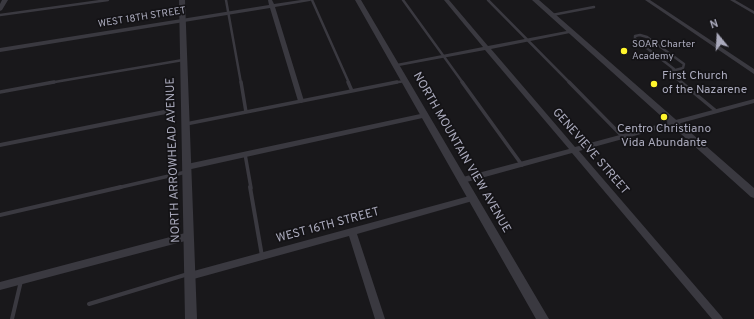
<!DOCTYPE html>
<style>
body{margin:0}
#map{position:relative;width:754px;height:319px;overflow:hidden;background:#19181b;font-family:Overpass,sans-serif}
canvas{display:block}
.north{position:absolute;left:698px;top:16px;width:40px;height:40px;-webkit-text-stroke:3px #141316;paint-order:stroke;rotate:342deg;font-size:11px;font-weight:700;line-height:16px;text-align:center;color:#aaaabc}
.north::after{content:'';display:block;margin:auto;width:14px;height:18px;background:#aaaabc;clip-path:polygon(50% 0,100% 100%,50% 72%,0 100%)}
</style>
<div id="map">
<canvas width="754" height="319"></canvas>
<div class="north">N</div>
</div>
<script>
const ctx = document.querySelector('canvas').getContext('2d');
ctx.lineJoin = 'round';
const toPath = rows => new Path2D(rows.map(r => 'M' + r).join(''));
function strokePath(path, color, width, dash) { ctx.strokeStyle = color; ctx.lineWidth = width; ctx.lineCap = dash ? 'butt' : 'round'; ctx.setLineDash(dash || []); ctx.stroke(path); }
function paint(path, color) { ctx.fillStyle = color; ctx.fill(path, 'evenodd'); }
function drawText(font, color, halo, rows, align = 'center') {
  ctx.font = font + ' Overpass,sans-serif'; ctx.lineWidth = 3.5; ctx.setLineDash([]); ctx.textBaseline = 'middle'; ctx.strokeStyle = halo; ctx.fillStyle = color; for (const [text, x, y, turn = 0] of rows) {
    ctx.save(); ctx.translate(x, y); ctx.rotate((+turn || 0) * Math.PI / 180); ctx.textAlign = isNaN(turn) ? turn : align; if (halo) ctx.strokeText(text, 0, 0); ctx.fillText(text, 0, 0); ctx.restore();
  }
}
strokePath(toPath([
 [226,0,241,83],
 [312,0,349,83],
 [403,0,463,83],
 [488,0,570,83],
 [0,15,108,0],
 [552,15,594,7],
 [674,69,635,39,635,36,640,35,647,37,684,64,683,68,668,72,682,83],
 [49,83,183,60],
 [392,83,405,81]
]), '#3a3940', 2.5);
strokePath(toPath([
 [241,82,246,112],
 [348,82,352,91],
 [462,82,522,165],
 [569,82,623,137],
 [681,82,716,111],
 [0,92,54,82],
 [186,124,397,82],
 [245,154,251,188],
 [117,188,186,172]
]), '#3a3940', 3.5);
strokePath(toPath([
 [250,187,262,256],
 [0,215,121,187],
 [89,304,188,274],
 [12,319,21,281]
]), '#3a3940', 4);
paint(toPath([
 [268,0,272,0,274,4,301,0,312,0,310,1,275,7,304,101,303,102,301,103,298,101,270,8,0,52,0,48,269,5,268,0],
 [444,0,449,0,488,46,572,30,573,31,570,33,491,49,575,147,754,99,754,103,579,151,721,316,723,319,712,319,572,153,463,183,460,182,459,180,460,178,463,177,569,149,485,50,394,67,394,65,396,64,483,47,444,0],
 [645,0,650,0,754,69,754,74,645,0],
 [730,0,735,0,754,11,754,14,730,0],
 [164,110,167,112,166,114,0,147,0,143,164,110],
 [425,113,427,113,428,115,427,117,187,170,184,169,183,167,184,165,187,164,425,113],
 [473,195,476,196,477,198,476,200,357,234,385,319,375,319,349,236,190,280,187,279,186,276,187,273,190,272,473,195],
 [189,232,192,233,193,236,192,239,189,240,0,290,0,282,189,232]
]), '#3a3940');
paint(toPath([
 [2,0,8,0,2,10,0,11,0,4,2,0],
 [179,0,185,0,197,319,185,319,179,0],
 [355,0,361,0,549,319,536,319,355,0],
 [532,0,539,0,754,188,754,198,751,197,532,0]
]), '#3a3940');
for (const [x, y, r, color] of [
 [624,51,4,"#fff52c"],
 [654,84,4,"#fff52c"],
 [664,117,4,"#fff52c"]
]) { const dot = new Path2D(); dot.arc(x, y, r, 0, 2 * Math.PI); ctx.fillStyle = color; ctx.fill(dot); strokePath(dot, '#141316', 1.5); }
drawText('10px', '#aaaabc', '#141316', [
 ["WEST 18TH STREET",142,18,-9]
]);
drawText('10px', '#aaaabc', '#141316', [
 ["SOAR Charter",632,45],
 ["Academy",632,57]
], 'left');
drawText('12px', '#aaaabc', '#141316', [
 ["First Church",662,77],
 ["of the Nazarene",662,91],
 ["Centro Christiano",664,130,"center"],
 ["Vida Abundante",664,144,"center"]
], 'left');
drawText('12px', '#aaaabc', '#141316', [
 ["GENEVIEVE STREET",590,152,49],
 ["NORTH MOUNTAIN VIEW AVENUE",461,153,60],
 ["NORTH ARROWHEAD AVENUE",174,160,-92],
 ["WEST 16TH STREET",328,226,-15]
]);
</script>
